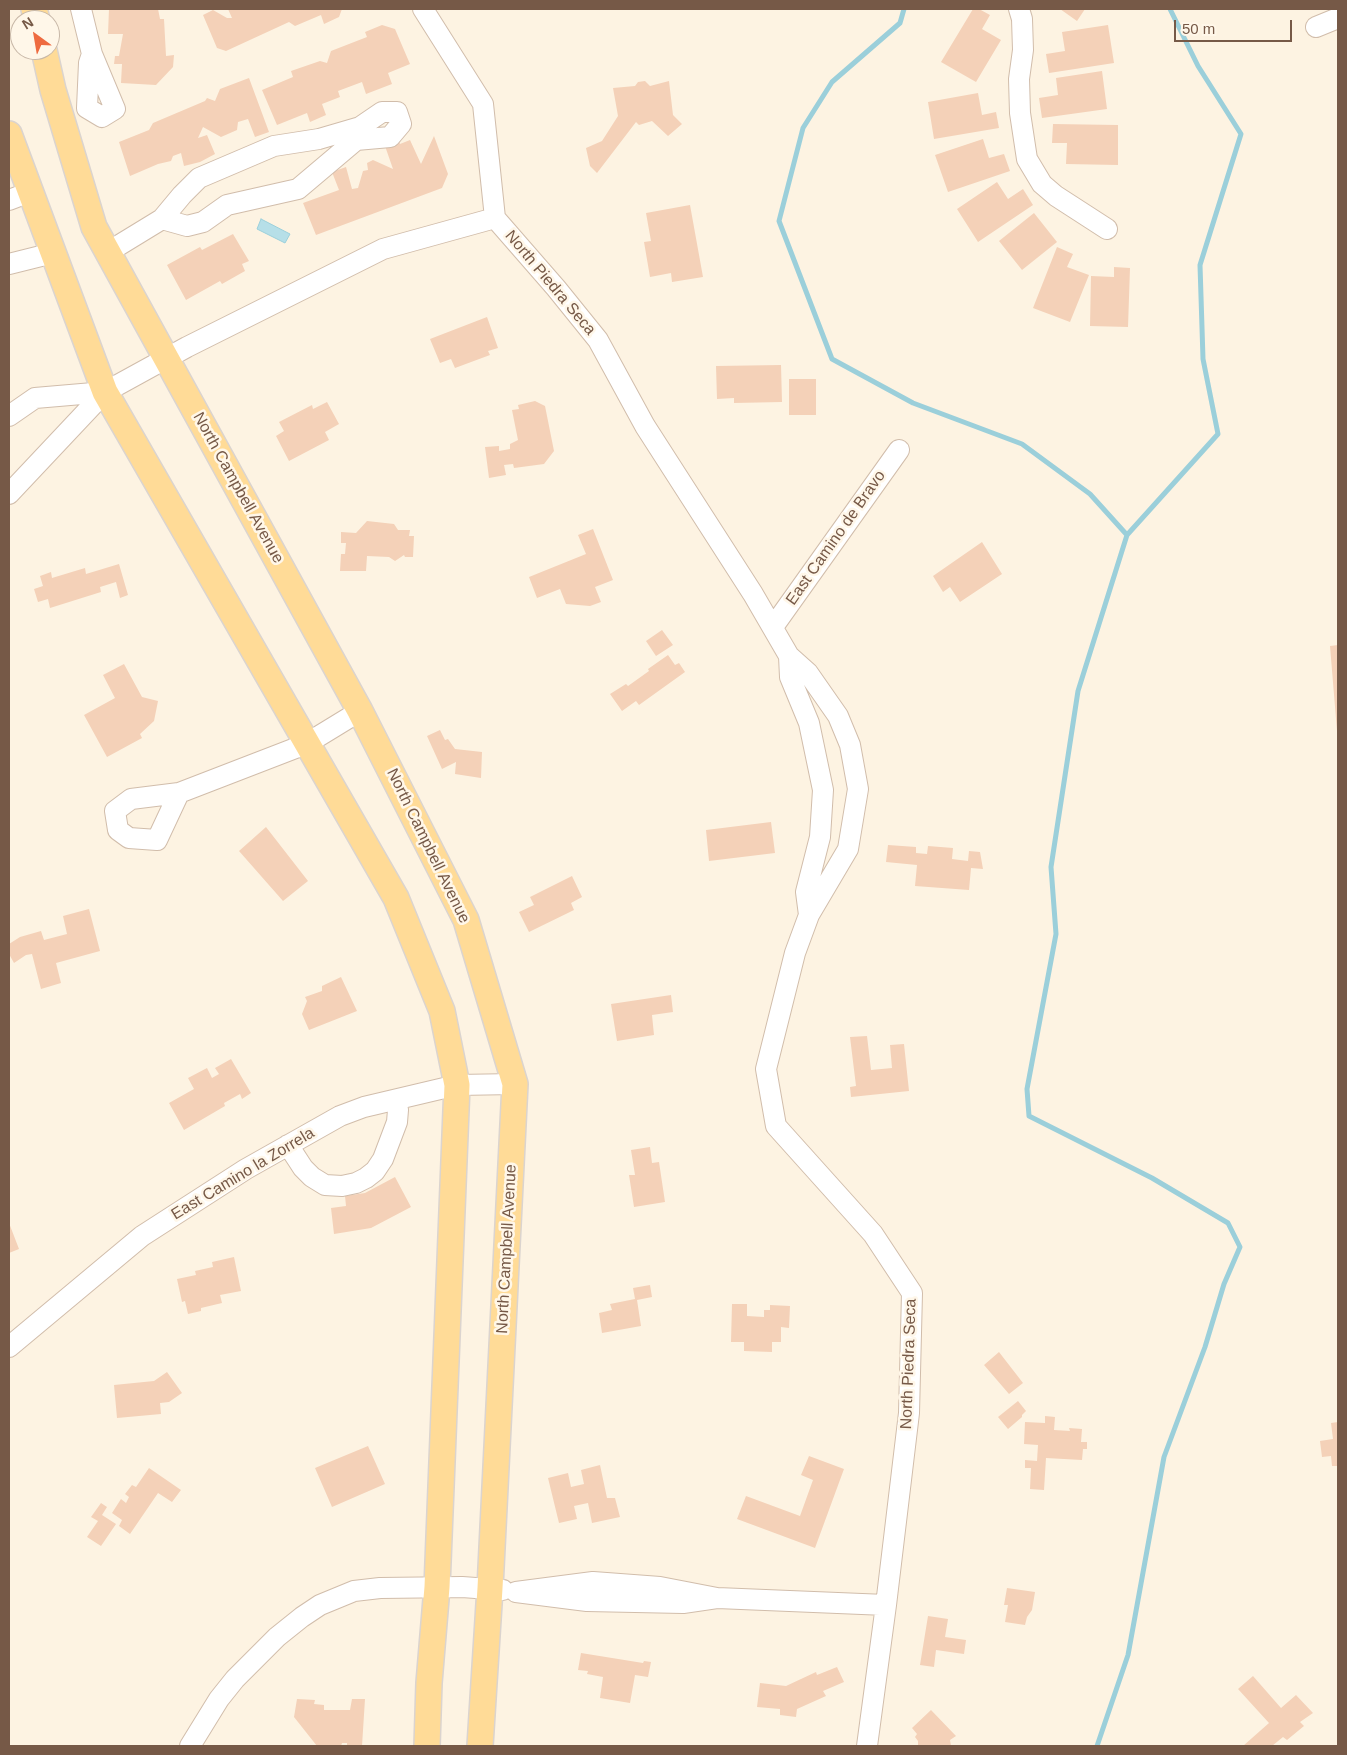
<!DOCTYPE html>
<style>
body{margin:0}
#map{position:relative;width:1347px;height:1755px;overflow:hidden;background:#fdf3e2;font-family:Arial,sans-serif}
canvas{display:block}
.frame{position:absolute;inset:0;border:10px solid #765947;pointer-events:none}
.north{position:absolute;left:10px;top:10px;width:50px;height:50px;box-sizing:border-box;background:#fff7e9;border:1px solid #c8b8a8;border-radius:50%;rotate:328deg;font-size:14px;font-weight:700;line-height:20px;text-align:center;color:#765947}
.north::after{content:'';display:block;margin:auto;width:18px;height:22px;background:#ee6b40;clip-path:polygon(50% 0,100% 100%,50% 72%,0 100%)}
.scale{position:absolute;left:1174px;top:20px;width:118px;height:22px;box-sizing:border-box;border:2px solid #765947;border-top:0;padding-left:6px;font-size:15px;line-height:18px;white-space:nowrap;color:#765947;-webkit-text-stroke:4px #fff7e9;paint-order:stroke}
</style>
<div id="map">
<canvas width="1347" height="1755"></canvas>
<div class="frame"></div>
<div class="north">N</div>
<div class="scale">50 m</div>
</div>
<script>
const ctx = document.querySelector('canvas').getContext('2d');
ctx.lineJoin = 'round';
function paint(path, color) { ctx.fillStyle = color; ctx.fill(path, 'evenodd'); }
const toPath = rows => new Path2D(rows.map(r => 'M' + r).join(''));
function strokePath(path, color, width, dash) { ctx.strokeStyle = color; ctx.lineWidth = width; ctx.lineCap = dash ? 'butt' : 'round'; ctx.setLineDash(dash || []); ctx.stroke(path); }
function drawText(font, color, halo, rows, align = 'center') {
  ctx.font = font + ' Arial,sans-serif'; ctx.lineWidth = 5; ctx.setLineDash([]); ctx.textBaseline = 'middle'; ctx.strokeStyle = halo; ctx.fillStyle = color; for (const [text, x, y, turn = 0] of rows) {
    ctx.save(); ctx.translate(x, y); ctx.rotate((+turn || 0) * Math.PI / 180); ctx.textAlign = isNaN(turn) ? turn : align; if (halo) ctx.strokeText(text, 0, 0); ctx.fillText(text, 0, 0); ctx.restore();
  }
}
const water = toPath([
 [261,219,290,234,285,243,257,229,261,219]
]);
paint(water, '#b6dfe8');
strokePath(water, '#9bcfda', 1);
strokePath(toPath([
 [904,9,900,23,832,82,803,128,779,221,832,359,913,403,1022,444,1090,494,1127,535,1078,691,1051,867,1056,934,1027,1089,1029,1116,1152,1178,1228,1223,1240,1247,1224,1284,1205,1347,1164,1457,1128,1655,1097,1746],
 [1127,535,1218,434,1203,359,1200,265,1241,134,1198,66,1170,9]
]), '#9bcfda', 5);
paint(toPath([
 [109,9,158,9,160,19,164,19,166,56,174,55,173,67,156,85,121,83,122,64,114,64,115,56,119,56,123,34,108,34],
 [228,9,342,9,339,17,324,24,321,15,295,26,289,22,226,51,217,48,203,15,213,10,227,18,232,18],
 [973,9,979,9,990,15,982,29,1001,40,976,82,941,62],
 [1060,9,1085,9,1077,21],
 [382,25,395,29,410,64,388,73,392,84,366,94,362,82,338,91,340,97,322,104,326,115,310,122,307,113,277,125,262,90,293,77,291,71,320,61,327,63,331,51,367,37,365,32],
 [1108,25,1114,63,1049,73,1046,54,1065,51,1062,32],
 [1102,71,1107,109,1042,118,1039,98,1058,95,1056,78],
 [249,78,269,132,255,137,248,119,238,122,237,130,221,137,203,127,198,138,207,135,215,154,200,162,184,166,181,153,173,156,171,161,158,164,130,176,119,142,149,130,153,123,205,101,207,98,215,101,220,89],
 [645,81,650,86,669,81,673,115,682,124,668,136,652,121,639,125,636,122,597,173,590,166,586,148,602,141,618,116,613,88,635,86,638,82],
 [978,93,982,115,996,112,999,128,934,139,928,102],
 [1053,124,1118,125,1118,165,1066,164,1067,143,1052,143],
 [434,136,448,174,442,188,316,235,303,203,339,190,332,172,346,167,352,189,358,188,363,171,368,170,367,163,373,160,393,169,385,146,399,141,400,144,410,140,421,164],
 [983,139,989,158,1004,154,1010,171,948,192,935,155],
 [997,182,1008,199,1023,189,1033,205,978,242,957,209],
 [690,205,703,277,672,282,671,273,650,277,644,242,651,241,646,213],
 [1034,213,1057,242,1022,270,999,241],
 [233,234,249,261,242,264,245,271,222,284,220,281,186,300,167,265,200,247,202,250],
 [1057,247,1073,254,1067,267,1089,275,1070,322,1033,308],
 [1114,267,1130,268,1128,327,1090,326,1091,276,1114,277],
 [487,317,498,348,488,351,490,355,455,368,451,359,440,363,430,339],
 [781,365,782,402,734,403,734,398,717,399,716,366],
 [789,379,816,379,816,415,789,415],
 [535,401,545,406,554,451,544,464,514,468,513,464,504,465,506,475,489,478,485,447,499,446,499,451,510,449,510,444,518,440,512,410,519,409,518,405],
 [327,402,339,424,325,432,329,440,289,461,276,436,284,431,279,422,312,405,313,409],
 [367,521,394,524,398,530,410,530,409,536,414,536,413,557,405,557,404,555,395,561,389,557,367,556,366,571,340,571,341,554,345,554,346,543,341,543,341,532,356,533],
 [593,529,613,580,595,587,601,602,590,606,566,604,560,589,537,598,529,577,586,554,578,535],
 [982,542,1002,574,960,602,950,587,943,592,933,576],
 [119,564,128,595,120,598,116,582,100,587,101,592,50,608,48,599,38,602,34,589,43,586,40,576,51,572,52,578,85,568,86,574],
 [662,630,673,645,656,656,646,641],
 [1338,645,1338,731,1337,731,1330,646],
 [668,655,675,665,679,663,685,672,639,705,636,701,622,711,610,694,626,684,628,686,649,671,648,669],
 [124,664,142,697,158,701,154,721,140,734,142,738,107,757,84,715,115,698,103,675],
 [440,730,445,740,448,739,455,749,482,752,481,778,455,774,456,762,442,769,427,736],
 [771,822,775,853,709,861,706,830],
 [266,827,308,881,283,901,239,851],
 [888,845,916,847,916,853,927,854,928,846,953,848,952,859,968,861,969,851,980,852,983,869,971,868,969,890,915,886,917,865,886,862],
 [572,876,582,897,571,903,574,910,529,932,519,912,534,905,530,897],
 [89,909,100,951,56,963,61,983,41,989,32,954,26,955,14,963,9,954,9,944,20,937,41,931,44,940,67,934,63,916],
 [341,977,357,1011,309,1030,302,1014,307,1001,305,997,322,991,322,986],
 [671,995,673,1012,652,1015,654,1035,617,1041,611,1004],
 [867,1036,871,1070,892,1068,890,1045,904,1044,909,1091,851,1097,850,1087,856,1086,850,1037],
 [231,1059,251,1093,242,1099,240,1094,224,1103,225,1106,184,1130,169,1103,194,1089,188,1078,207,1068,212,1078,219,1074,215,1068],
 [650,1147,652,1163,659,1162,665,1202,634,1207,629,1175,635,1175,631,1150],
 [395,1177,411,1207,371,1228,334,1234,331,1208,346,1206,345,1196,365,1193],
 [9,1223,19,1249,9,1253],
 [234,1257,241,1291,220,1295,222,1303,201,1308,201,1311,188,1314,185,1301,182,1302,177,1279,196,1275,195,1271,213,1267,212,1262],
 [650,1285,652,1297,637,1300,641,1326,602,1333,599,1313,612,1310,610,1304,635,1299,633,1288],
 [732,1304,747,1304,747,1316,764,1317,764,1310,770,1310,770,1305,790,1306,789,1328,781,1327,781,1342,772,1342,772,1352,744,1351,744,1342,731,1342],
 [999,1352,1023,1383,1009,1394,984,1365],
 [167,1372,182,1393,169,1402,160,1403,161,1414,117,1418,114,1385,154,1381],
 [1018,1401,1026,1411,1022,1415,1022,1417,1008,1429,998,1417],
 [1045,1416,1055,1417,1054,1430,1070,1431,1069,1428,1082,1429,1081,1442,1087,1442,1087,1449,1083,1449,1082,1460,1046,1458,1044,1490,1030,1489,1031,1468,1025,1468,1025,1460,1037,1461,1038,1445,1024,1444,1025,1422,1045,1423],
 [1338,1422,1338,1466,1332,1466,1331,1456,1322,1457,1320,1441,1333,1439,1331,1423],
 [368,1446,385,1484,332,1507,315,1468],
 [809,1456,844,1469,815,1548,737,1519,746,1496,800,1516,813,1480,801,1475],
 [600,1465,607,1498,615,1498,620,1517,592,1523,588,1503,574,1506,577,1519,559,1523,548,1478,568,1473,571,1487,584,1484,581,1470],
 [149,1468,181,1490,172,1502,158,1493,130,1534,119,1526,122,1520,112,1513,121,1499,126,1503,129,1497,125,1494,132,1485,136,1487],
 [101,1503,107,1507,102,1515,116,1524,101,1546,87,1537,98,1521,91,1517],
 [1007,1588,1035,1592,1032,1610,1027,1617,1025,1625,1005,1622,1008,1605,1004,1605],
 [928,1616,948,1619,945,1637,966,1640,964,1654,936,1650,934,1667,920,1665],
 [581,1653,643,1663,644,1661,651,1662,648,1677,635,1675,630,1703,600,1698,603,1677,587,1674,588,1671,578,1670],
 [837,1667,844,1682,823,1691,826,1696,797,1709,796,1717,780,1715,780,1709,757,1707,760,1683,786,1686,816,1672,817,1675],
 [1253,1676,1281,1708,1296,1695,1313,1713,1300,1722,1304,1726,1287,1740,1283,1737,1272,1746,1243,1746,1269,1723,1238,1689],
 [297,1699,315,1700,314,1704,324,1705,324,1710,350,1710,352,1699,365,1699,362,1746,347,1746,347,1743,342,1743,341,1746,317,1746,294,1717],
 [931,1710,956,1736,950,1740,951,1746,918,1746,918,1741,915,1737,917,1734,912,1728]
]), '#f4d1b8');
const minor = toPath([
 [81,9,92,54,115,109,102,117,87,108,89,63,92,54],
 [423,9,483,104,495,218],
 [1019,9,1022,19,1023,50,1019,79,1020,113,1027,159,1042,184,1056,196,1107,229],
 [1316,27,1338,18],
 [9,200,30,192],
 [495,218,556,288,598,340,645,426,753,594,789,656,808,673,838,716,850,745,858,789,848,849,809,915,795,953,766,1069,776,1126,873,1234,912,1293,909,1413,886,1605,867,1746],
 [108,252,162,219,182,195,199,178,274,146,319,139,360,127,382,112,397,112,401,124,390,137,356,140,298,189,227,205,203,222,187,226,162,219],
 [9,264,53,253],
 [9,416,35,398,105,392],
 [9,494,105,392,187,347,383,249,495,218],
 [773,627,899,450],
 [789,656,790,677,809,723,823,790,820,837,806,892,809,915],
 [179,793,157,840,129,838,118,830,115,811,131,799,179,793,306,744,360,711],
 [288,1145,303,1168,312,1177,325,1185,342,1186,356,1183,366,1178,375,1171,383,1159,397,1122,398,1110,396,1100],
 [9,1347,142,1236,246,1169,340,1116,364,1107,457,1085,515,1084],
 [717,1598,683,1603,587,1601,516,1592,593,1582,660,1587,717,1598,886,1605],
 [190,1746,219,1699,235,1679,277,1637,302,1617,320,1605,354,1591,380,1588,462,1587,503,1590]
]);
const major = toPath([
 [34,9,37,20],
 [44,50,53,90,94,227,360,711,466,920,515,1084,490,1588,480,1746],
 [9,134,105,392,396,898,442,1011,457,1085,437,1587,429,1683,427,1746]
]);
strokePath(minor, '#d1bdab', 22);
strokePath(major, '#dbd4cf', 28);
strokePath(minor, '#fff', 20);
strokePath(major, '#ffdb97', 25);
drawText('16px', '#765947', '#fff7e9', [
 ["North Piedra Seca",550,283,50],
 ["North Campbell Avenue",238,488,61],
 ["East Camino de Bravo",836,538,-55],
 ["North Campbell Avenue",428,846,64],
 ["East Camino la Zorrela",243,1174,-31],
 ["North Campbell Avenue",507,1249,-87],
 ["North Piedra Seca",909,1364,-88]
]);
</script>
